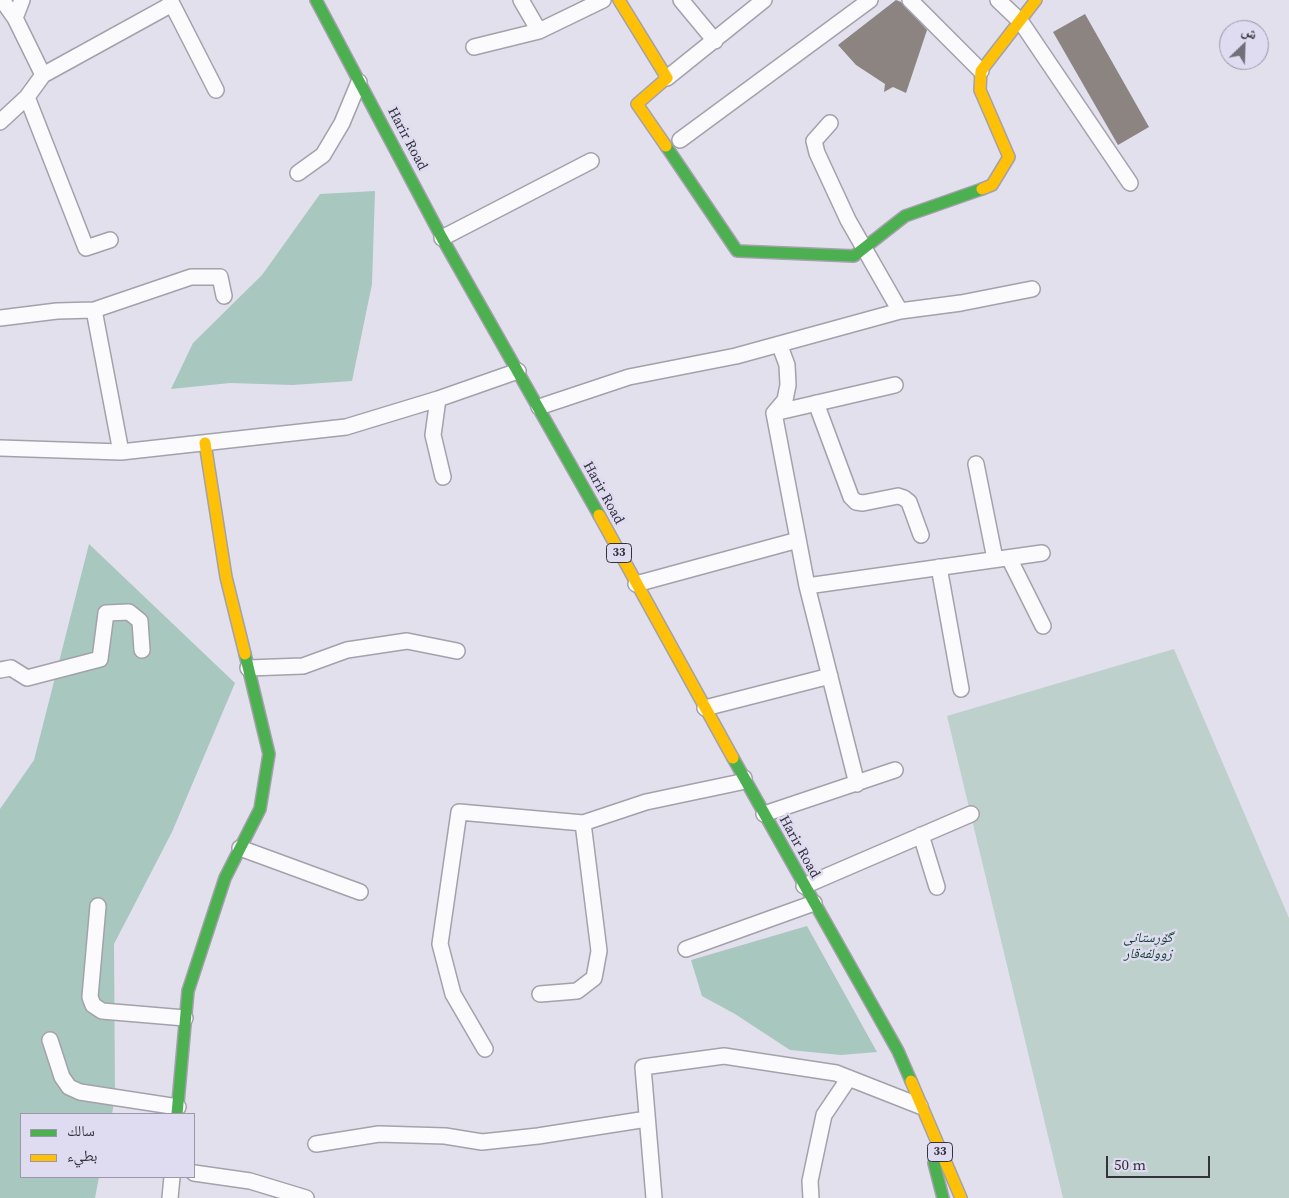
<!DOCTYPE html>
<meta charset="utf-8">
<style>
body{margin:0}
#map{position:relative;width:1289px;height:1198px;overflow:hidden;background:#e2e0ec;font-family:"Source Serif 4","Noto Naskh Arabic",serif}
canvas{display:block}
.legend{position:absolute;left:20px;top:1113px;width:175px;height:65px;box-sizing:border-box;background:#dfdbf1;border:1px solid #9b97a8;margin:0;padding:6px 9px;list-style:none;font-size:15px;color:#34323b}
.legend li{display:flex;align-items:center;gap:10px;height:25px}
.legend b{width:25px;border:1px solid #9b97a8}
.north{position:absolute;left:1219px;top:20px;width:50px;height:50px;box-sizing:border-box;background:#dfdbf1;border:1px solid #9b97a8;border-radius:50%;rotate:24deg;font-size:14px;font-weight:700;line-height:20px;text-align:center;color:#34323b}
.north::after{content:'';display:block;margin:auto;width:18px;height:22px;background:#716f79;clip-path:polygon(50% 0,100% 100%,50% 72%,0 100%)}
.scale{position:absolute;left:1106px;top:1156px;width:104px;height:22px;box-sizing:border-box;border:2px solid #34323b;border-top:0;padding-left:6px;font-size:15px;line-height:18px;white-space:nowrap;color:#34323b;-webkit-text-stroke:4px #dfdbf1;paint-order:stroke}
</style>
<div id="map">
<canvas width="1289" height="1198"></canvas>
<ul class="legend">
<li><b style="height:6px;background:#4caf50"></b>سالك</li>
<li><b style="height:6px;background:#ffc107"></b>بطيء</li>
</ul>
<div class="north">ش</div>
<div class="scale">50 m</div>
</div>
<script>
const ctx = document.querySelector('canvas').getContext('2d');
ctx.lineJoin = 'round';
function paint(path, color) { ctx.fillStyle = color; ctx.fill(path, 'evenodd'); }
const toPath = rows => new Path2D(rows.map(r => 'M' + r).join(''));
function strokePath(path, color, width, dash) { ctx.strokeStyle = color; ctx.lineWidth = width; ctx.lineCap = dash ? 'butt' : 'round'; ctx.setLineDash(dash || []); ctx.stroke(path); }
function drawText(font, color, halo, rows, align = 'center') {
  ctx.font = font + ' "Source Serif 4","Noto Naskh Arabic",serif'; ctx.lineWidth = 5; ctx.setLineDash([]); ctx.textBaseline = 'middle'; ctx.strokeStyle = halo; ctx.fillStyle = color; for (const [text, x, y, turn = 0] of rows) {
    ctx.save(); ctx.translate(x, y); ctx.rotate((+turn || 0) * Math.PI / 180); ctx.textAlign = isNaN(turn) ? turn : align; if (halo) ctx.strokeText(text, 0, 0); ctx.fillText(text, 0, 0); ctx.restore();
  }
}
paint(toPath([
 [1174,649,1289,918,1289,1198,1063,1198,947,716]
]), '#bdd0cc');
paint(toPath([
 [375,191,372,284,352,381,292,385,230,383,171,389,193,343,262,275,320,194],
 [89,544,235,683,172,832,114,944,115,1097,112,1114,21,1114,21,1177,99,1177,95,1198,0,1198,0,809,34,760],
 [807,926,877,1052,841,1055,790,1050,735,1014,702,996,691,960]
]), '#a8c7be');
paint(toPath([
 [896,0,901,2,927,30,906,93,893,87,884,92,885,84,856,65,838,45],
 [1085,14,1149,127,1118,145,1053,32]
]), '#8b8481');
const street = toPath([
 [2,0,15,18,43,75],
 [170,0,216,90],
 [521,0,539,31],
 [681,0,715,41],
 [910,0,981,71],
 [998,0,1021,22,1130,183],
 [15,18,22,0],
 [474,47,539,31,603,0],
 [667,78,764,0],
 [27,97,86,248,110,240],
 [0,122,27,97,43,75,172,4],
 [830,123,814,141,817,153,848,220,900,311],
 [680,140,870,0],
 [298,173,323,155,342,123,359,82],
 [442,238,591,161],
 [94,310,191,277,220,277,224,296],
 [0,318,57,311,94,310,121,452],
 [438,399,433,435,443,477],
 [816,403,851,497,856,502,863,503,898,496,904,498,909,502,921,535],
 [539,407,629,377,736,356,900,311,961,303,1032,289],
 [774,413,807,586,857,784],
 [774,413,895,385],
 [774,413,785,400,788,385,787,365,780,346],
 [0,448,121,452,346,427,438,399,518,371],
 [976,464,995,559],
 [1009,558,1043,626],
 [939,567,961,689],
 [636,584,798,540],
 [807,586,1042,553],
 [248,668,303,666,347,650,407,641,457,651],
 [0,670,11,668,27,678,100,659,106,613,129,612,140,621,142,650],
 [705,708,830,676],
 [764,814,895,770],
 [921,835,937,887],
 [240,848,360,892],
 [804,886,971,814],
 [98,906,90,997,93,1005,102,1011,185,1018],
 [686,949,814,903],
 [540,994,577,991,594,978,599,951,583,823,646,802,741,782,744,778],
 [50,1040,62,1077,69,1087,80,1092,178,1107],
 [485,1049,453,994,440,944,459,812,583,823],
 [316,1144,379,1134,445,1136,482,1142,538,1136,647,1119],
 [194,1173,250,1181,306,1198],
 [170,1198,172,1177],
 [654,1198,643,1067,724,1056,836,1073,920,1106],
 [811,1198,810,1181,824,1115,849,1078]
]);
const fast = toPath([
 [316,0,442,238,599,515],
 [666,146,737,251,854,256,905,216,982,189],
 [733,758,898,1051,911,1081],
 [177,1114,188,991,225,878,260,809,269,754,245,654],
 [934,1163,943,1198]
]);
const slow = toPath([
 [619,0,667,78,637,104,666,146],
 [982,189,992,185,1009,157,980,90,981,71,1036,0],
 [205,443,226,577,245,654],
 [599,515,733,758],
 [911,1081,961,1198]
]);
strokePath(street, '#a3a1ab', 18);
strokePath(fast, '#a3a1ab', 14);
strokePath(slow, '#a3a1ab', 14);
strokePath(street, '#fbfafc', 15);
strokePath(fast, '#4caf50', 11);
strokePath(slow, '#ffc107', 11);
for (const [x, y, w] of [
 [619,553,25],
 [940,1152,25]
]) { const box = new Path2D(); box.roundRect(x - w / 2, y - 9.5, w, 19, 4); ctx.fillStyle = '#dfdbf1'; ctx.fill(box); strokePath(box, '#34323b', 1); }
drawText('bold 12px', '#34323b', null, [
 ["33",619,553],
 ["33",940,1152]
]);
drawText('14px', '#34323b', '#dfdbf1', [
 ["Harir Road",407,139,62],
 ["Harir Road",603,493,61],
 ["Harir Road",799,847,61]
]);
drawText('italic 14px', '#093c2a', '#dfdbf1', [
 ["گۆڕستانی",1148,938],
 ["زوولفەقار",1148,954]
]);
</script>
